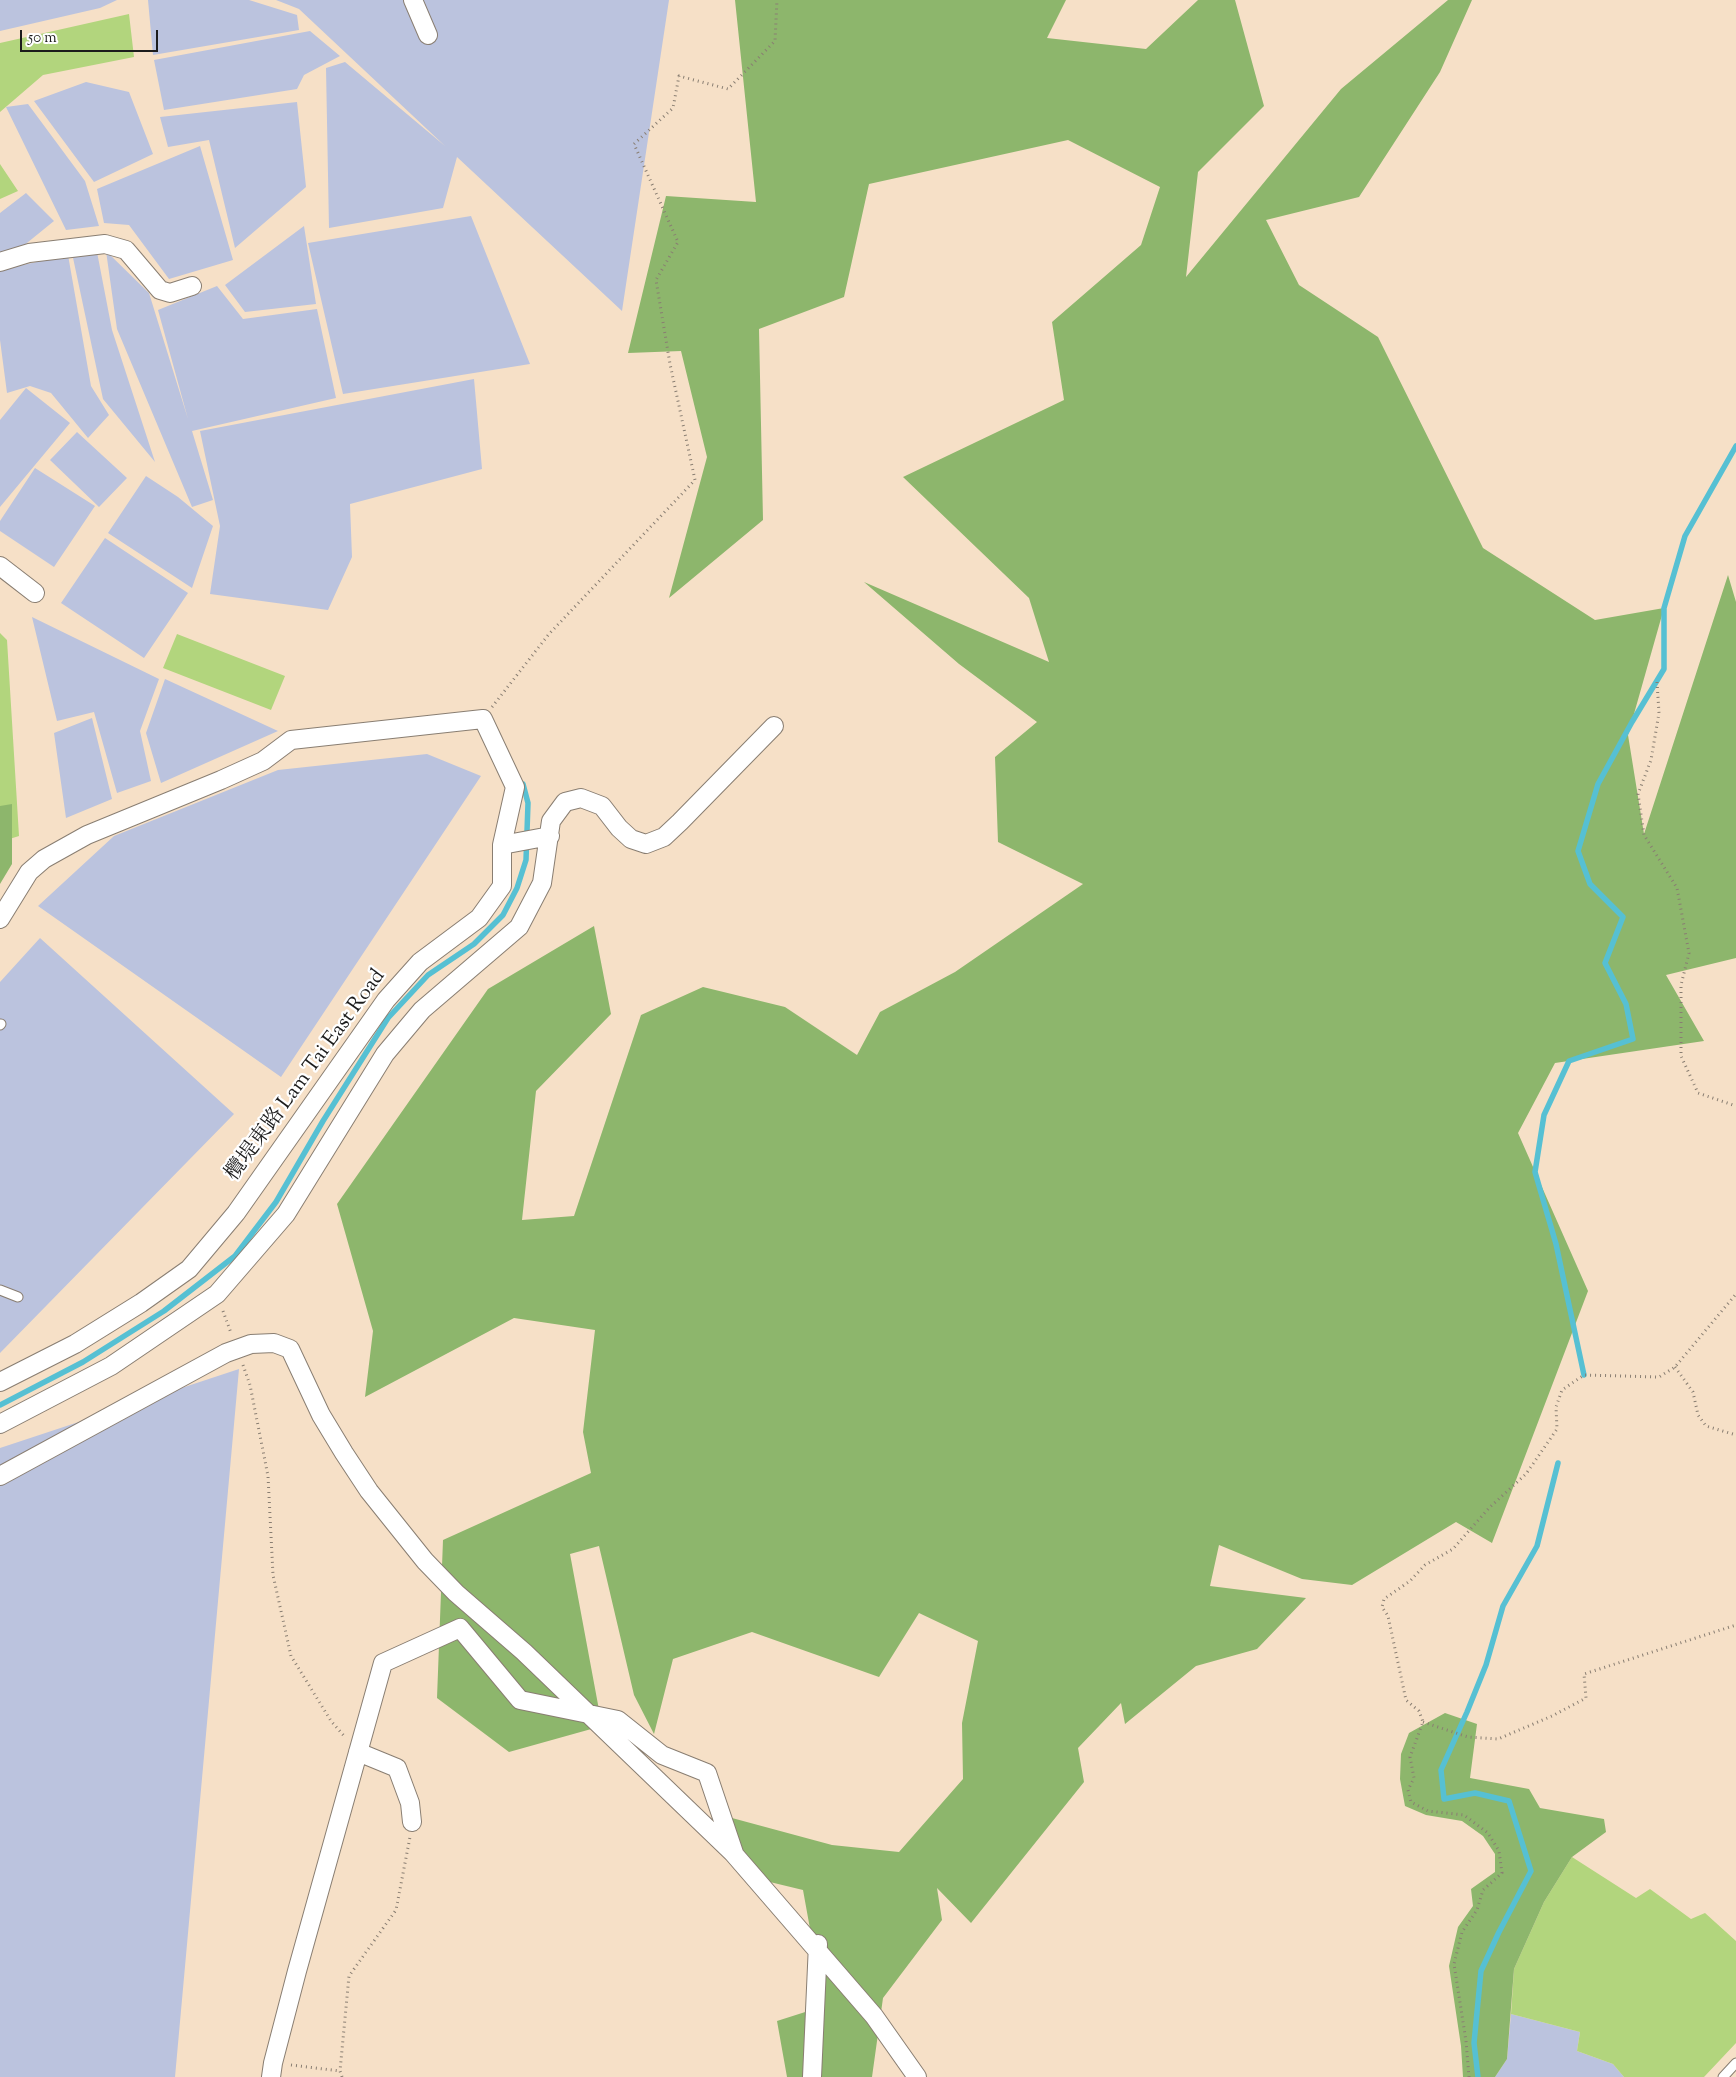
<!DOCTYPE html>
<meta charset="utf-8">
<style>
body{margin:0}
#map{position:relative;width:1736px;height:2077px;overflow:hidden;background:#f6e0c7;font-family:"Sorts Mill Goudy",serif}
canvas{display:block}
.scale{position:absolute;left:20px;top:30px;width:138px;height:22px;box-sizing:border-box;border:2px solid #1c1c1c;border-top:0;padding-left:6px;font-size:15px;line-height:18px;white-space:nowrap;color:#1c1c1c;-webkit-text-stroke:4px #fff;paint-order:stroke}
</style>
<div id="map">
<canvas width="1736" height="2077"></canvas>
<div class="scale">50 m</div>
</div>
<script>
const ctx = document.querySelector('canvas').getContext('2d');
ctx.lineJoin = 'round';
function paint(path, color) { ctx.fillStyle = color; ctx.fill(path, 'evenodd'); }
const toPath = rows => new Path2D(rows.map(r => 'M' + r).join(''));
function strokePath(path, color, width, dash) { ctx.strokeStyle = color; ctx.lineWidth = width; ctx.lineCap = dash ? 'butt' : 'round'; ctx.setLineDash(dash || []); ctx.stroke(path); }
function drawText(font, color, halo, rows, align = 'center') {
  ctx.font = font + ' "Sorts Mill Goudy","Noto Serif TC",serif'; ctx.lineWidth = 4.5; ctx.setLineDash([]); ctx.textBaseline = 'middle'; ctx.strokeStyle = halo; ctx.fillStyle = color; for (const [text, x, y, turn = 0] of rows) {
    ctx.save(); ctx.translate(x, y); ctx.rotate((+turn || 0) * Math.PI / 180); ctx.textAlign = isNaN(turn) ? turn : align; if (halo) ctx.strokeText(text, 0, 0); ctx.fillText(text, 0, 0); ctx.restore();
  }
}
paint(toPath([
 [0,0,117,0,100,8,0,31],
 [148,0,249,0,297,15,299,30,153,55],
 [276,0,669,0,622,311,457,157,443,208,329,228,326,68,345,62,445,146,299,9],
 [310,31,340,56,304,75,297,89,164,110,154,60],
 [86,82,129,92,153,154,94,182,34,101],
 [297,102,306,187,235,248,209,140,168,147,160,117],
 [28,104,85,181,99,226,66,230,6,107],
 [200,146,233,260,169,279,129,225,104,223,97,189],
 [26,193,54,221,22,247,0,254,0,213],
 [471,216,530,364,343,394,308,243],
 [304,226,316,304,245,312,225,285],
 [106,251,149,293,188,419,158,310,217,286,243,319,317,309,336,398,192,431,213,500,192,507,117,329],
 [97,252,112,330,155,462,103,399,72,253],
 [68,255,91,386,109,415,88,438,51,393,30,386,7,393,0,340,0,270],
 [474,379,482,469,350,504,352,557,328,610,210,594,220,526,200,431],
 [26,388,70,423,0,507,0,420],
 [77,432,127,478,99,507,50,460],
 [35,468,95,506,54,567,0,531,0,521],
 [146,476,178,497,213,526,192,588,108,533],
 [105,538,188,593,144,658,61,603],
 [32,617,159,679,140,731,151,781,117,793,94,712,57,721],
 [165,679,278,731,161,783,146,733],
 [92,718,112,799,66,818,54,733],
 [427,754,481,776,281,1077,38,906,114,836,278,770],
 [40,938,234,1114,0,1353,0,982],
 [239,1369,175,2077,0,2077,0,1448],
 [1511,2014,1580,2032,1577,2051,1613,2064,1624,2077,1495,2077,1507,2059]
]), '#bbc3de');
paint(toPath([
 [129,14,134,57,43,75,0,112,0,43],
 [0,164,18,191,0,199],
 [0,633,7,640,19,836,0,842],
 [177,634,285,676,271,710,163,668],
 [1572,1857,1636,1898,1650,1889,1691,1919,1705,1913,1736,1941,1736,2043,1704,2077,1624,2077,1613,2064,1577,2051,1580,2032,1511,2014,1514,1969,1544,1902]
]), '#b2d57d');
paint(toPath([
 [735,0,1066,0,1047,38,1146,49,1198,0,1235,0,1264,106,1198,172,1186,277,1341,89,1448,0,1472,0,1440,72,1359,197,1266,220,1299,285,1378,337,1483,548,1595,620,1664,608,1628,735,1644,834,1728,575,1736,602,1736,958,1666,975,1704,1041,1555,1063,1518,1133,1588,1291,1492,1543,1456,1522,1352,1585,1302,1579,1219,1545,1210,1586,1306,1598,1257,1649,1196,1666,1125,1724,1121,1703,1078,1748,1084,1782,971,1923,937,1888,942,1920,883,1998,872,2077,787,2077,777,2021,824,2006,803,1890,745,1876,732,1818,832,1845,899,1852,963,1779,962,1723,978,1641,919,1613,879,1677,752,1632,673,1659,654,1734,634,1695,599,1546,570,1554,602,1726,509,1752,437,1698,443,1540,591,1473,583,1432,595,1330,514,1318,365,1397,373,1331,337,1204,488,989,594,926,611,1014,536,1091,522,1220,574,1216,641,1015,703,987,785,1007,857,1055,880,1012,955,972,1083,884,998,842,995,757,1037,722,959,664,864,582,1049,662,1029,598,903,477,1064,400,1052,322,1141,245,1160,187,1068,140,869,184,844,297,759,329,763,520,669,598,707,457,681,351,628,353,666,196,756,202],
 [12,804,12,864,0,884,0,806],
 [1445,1713,1477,1724,1470,1778,1529,1789,1540,1808,1604,1819,1606,1832,1572,1857,1544,1902,1514,1969,1507,2059,1495,2077,1463,2077,1461,2046,1449,1966,1458,1927,1473,1906,1471,1889,1495,1872,1495,1854,1483,1836,1462,1821,1426,1815,1405,1806,1400,1779,1401,1754,1409,1733]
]), '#8db66c');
strokePath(toPath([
 [1584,1375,1556,1244,1535,1172,1544,1115,1569,1061,1633,1039,1626,1004,1605,963,1623,917,1590,884,1578,851,1598,784,1632,722,1664,669,1664,608,1685,536,1736,446],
 [0,1405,83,1362,164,1311,235,1256,276,1202,323,1121,388,1018,428,975,474,944,503,915,517,888,526,860,528,803,523,784],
 [1478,2077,1474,2043,1481,1971,1499,1932,1531,1871,1509,1801,1475,1793,1444,1799,1441,1770,1467,1712,1486,1665,1503,1606,1537,1546,1558,1463]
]), '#56c0d3', 5.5);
const lane = toPath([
 [0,1025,1,1024],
 [0,1290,18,1297],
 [1723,2077,1736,2063]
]);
const street = toPath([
 [413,0,428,35],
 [0,262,29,253,105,244,126,250,160,290,170,293,192,286],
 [0,566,35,593],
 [502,845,550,836],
 [0,919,29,872,44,859,87,835,221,780,263,761,291,740,483,719,515,787,502,845,502,886,479,918,420,962,386,1000,236,1213,189,1269,141,1303,75,1344,0,1382],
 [0,1424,111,1366,217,1294,286,1214,385,1054,422,1010,519,927,542,883,551,821,565,802,581,798,602,806,619,828,631,839,646,844,664,837,680,822,774,726],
 [0,1476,226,1353,251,1344,274,1343,290,1349,321,1415,344,1453,369,1491,425,1561,456,1593,524,1652,733,1853,874,2016,917,2077],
 [358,1752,397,1768,410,1803,412,1822],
 [271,2077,273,2063,297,1971,383,1663,460,1628,520,1700,618,1720,662,1755,707,1773,734,1853],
 [812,2077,818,1944]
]);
strokePath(lane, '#897e72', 11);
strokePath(street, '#897e72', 20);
strokePath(toPath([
 [1657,682,1659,713,1651,760,1638,794,1644,835,1677,888,1689,953,1681,985,1681,1056,1698,1093,1736,1106],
 [492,707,549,634,695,480,670,364,656,280,678,242,634,144,673,108,679,76,728,89,775,41,777,0],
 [223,1311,231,1333],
 [243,1365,250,1385,268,1476,273,1575,291,1656,331,1721,345,1737],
 [1675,1367,1693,1392,1698,1415,1706,1426,1736,1435],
 [1423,1722,1468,1737,1498,1739,1552,1716,1586,1698,1584,1674,1736,1625],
 [291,2065,340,2071],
 [342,2077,340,2071,349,1976,396,1910,410,1837],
 [1469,2077,1466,2041,1454,1964,1462,1932,1477,1910,1483,1890,1502,1873,1499,1851,1488,1833,1464,1815,1428,1811,1411,1802,1408,1790,1414,1778,1410,1757,1423,1722,1419,1711,1406,1700,1388,1616,1382,1607,1384,1599,1410,1581,1425,1565,1453,1549,1490,1507,1526,1474,1557,1429,1556,1407,1562,1390,1584,1375,1659,1377,1675,1367,1736,1294]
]), '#897e72', 3, [1, 4]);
strokePath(lane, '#fff', 9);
strokePath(street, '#fff', 18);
drawText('21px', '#1c1c1c', '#fff', [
 ["欖堤東路 Lam Tai East Road",307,1076,-54]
]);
</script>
